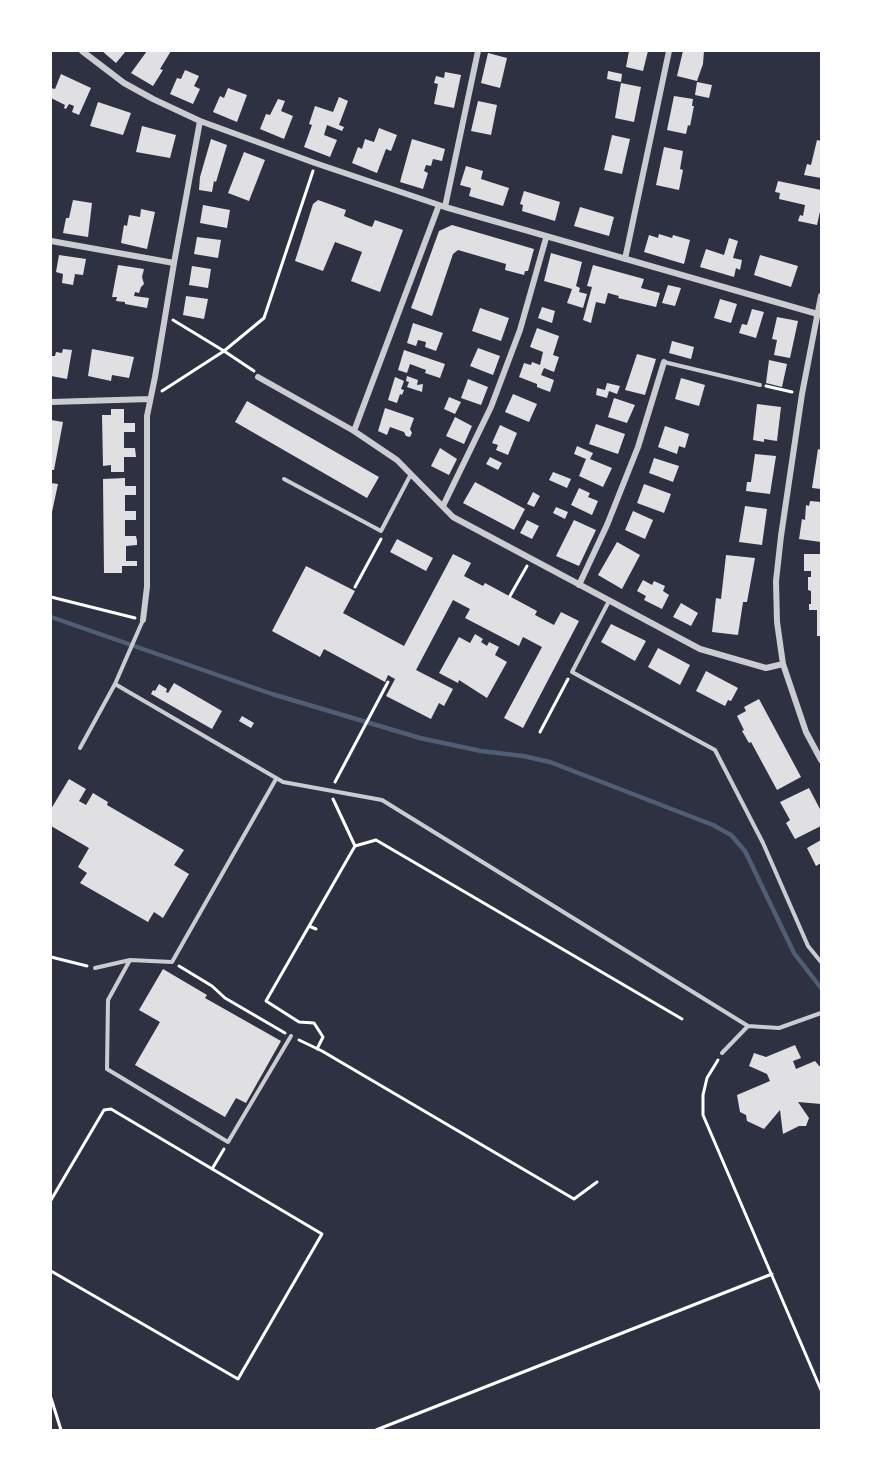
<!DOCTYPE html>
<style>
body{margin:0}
#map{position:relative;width:872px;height:1481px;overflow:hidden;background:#2d3142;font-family:"Fira Sans Condensed",sans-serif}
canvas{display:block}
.frame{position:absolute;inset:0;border:52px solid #fff;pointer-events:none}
</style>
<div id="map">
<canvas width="872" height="1481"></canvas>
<div class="frame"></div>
</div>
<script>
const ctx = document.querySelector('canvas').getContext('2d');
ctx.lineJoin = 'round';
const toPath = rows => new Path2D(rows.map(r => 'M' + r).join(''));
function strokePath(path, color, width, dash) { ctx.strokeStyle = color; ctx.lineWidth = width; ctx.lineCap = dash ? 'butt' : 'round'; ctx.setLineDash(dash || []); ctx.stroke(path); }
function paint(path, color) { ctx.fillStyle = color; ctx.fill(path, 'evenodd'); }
strokePath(toPath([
 [51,617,272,694,420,738,481,751,523,756,550,762,713,825,731,835,745,851,794,953,821,988]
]), '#4f5d75', 4.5);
paint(toPath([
 [102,51,126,51,116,63],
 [147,51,171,51,160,69,163,70,153,86,131,73],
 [629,51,648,51,643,71,626,67],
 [683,51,704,51,703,64,697,81,677,76],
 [488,53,507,58,500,88,481,83],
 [185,70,199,76,194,86,200,89,193,104,170,94,177,78,181,79],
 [608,71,622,74,621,82,607,79],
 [445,72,461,75,454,108,434,104,438,84,434,83,436,76,444,78],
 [61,74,91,88,79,115,72,112,74,106,69,104,66,109,64,108,65,105,51,98,51,88,55,89],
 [697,82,712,85,709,98,695,95],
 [621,83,641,87,634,122,615,118],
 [228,88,247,95,237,122,213,112,220,96,224,98],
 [674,96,693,99,692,106,694,106,690,126,688,125,686,134,667,130],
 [339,97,348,101,339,125,344,127,342,131,327,125,324,135,337,140,330,157,304,147,312,125,309,124,315,106,333,112],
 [278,99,285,101,281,111,293,116,284,139,260,129,266,114,270,115],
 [478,101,497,105,491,135,471,131],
 [98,102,131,113,123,135,90,126],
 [142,126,176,135,170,158,136,152],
 [379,128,397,135,391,151,386,149,377,173,352,163,358,147,362,149,365,139,374,142],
 [612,135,630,139,622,174,604,170],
 [211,139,227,145,216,182,214,181,212,192,199,190,200,177],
 [412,139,445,149,442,161,433,159,431,166,426,165,424,171,428,173,423,189,400,182],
 [817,140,821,141,821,178,804,175,807,164,811,165],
 [664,147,683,151,680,169,683,170,679,190,656,185],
 [244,152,265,160,249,201,228,193],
 [466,166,483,171,481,179,509,188,503,206,469,196,471,188,460,185],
 [778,181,821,190,821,207,817,225,798,221,800,215,803,216,805,205,779,199,780,193,775,192],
 [524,191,560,202,555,221,522,211,523,205,520,204],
 [73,200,92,203,88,237,63,233,66,218,69,218],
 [318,200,346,210,344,216,366,225,372,227,375,220,403,230,380,292,351,281,362,252,335,242,323,271,295,261,313,204],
 [203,205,230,210,227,228,200,223],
 [580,207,614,217,609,236,574,226],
 [141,209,155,212,147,249,121,243,124,225,127,226,129,215,140,217],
 [452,225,534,249,528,271,525,271,524,275,505,270,506,264,458,250,453,254,432,316,411,308,439,231],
 [659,234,672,238,673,235,690,240,684,264,644,252,649,235,658,238],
 [197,237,221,240,218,258,194,254],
 [729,238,738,241,733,258,742,260,740,270,736,268,734,277,700,267,706,249,724,255],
 [551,253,582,262,576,286,580,288,579,292,587,294,583,308,567,303,572,289,544,281],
 [59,255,86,259,83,275,75,274,73,285,62,283,63,274,56,272],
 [760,255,798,266,791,287,754,275],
 [118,265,144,269,142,277,144,284,141,287,139,293,135,292,134,296,149,298,147,308,125,304,125,302,116,301,117,297,112,297],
 [593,265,644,279,641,288,660,293,656,307,618,298,619,296,608,293,605,304,596,302,591,323,583,320,592,287,587,286],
 [192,266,211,269,208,288,189,285],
 [668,285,681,288,675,306,662,303],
 [186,296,208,299,204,319,183,315],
 [720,299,737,304,731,323,714,318],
 [542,307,555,311,552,323,538,318],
 [480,308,509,318,501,341,472,331],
 [752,309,764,312,756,338,739,333,742,324,747,325],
 [777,317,798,321,790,358,774,355,777,340,772,339],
 [413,323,443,333,436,351,425,347,426,342,418,340,416,346,407,343],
 [537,328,559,336,553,355,559,357,554,372,544,368,541,375,554,380,550,392,537,387,537,384,519,377,524,363,531,365,532,362,540,365,543,352,530,347],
 [672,341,694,347,691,359,669,353],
 [478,348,500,356,493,375,470,366],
 [63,349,72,350,67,379,51,376,51,356,55,356,56,352,62,353],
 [92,349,134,357,129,378,112,375,111,381,88,376],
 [404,350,445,364,440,378,425,373,426,370,410,364,407,373,398,370],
 [637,354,656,359,645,395,625,390],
 [769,360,787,364,782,387,766,383],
 [407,376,418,380,417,385,423,384,422,392,407,387,409,382,406,381],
 [395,377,404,381,401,389,404,390,402,395,400,394,397,403,388,400],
 [681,378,705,385,699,406,675,399],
 [468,379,488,387,481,405,461,398],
 [607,383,620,386,617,394,609,391,607,398,596,395,597,388,605,390],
 [513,394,537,404,529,422,505,412],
 [449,397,461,402,455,414,444,409],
 [614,398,635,405,627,423,608,417],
 [247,401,379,477,367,498,235,422],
 [757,404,781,407,777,441,764,439,764,442,753,440],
 [385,408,414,418,410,429,412,433,410,437,406,436,404,432,390,427,387,435,378,431],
 [111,409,124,409,124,423,135,423,135,432,124,432,124,448,135,448,136,457,124,457,124,472,111,472,111,465,103,466,102,415,111,415],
 [455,417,472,426,464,444,446,436],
 [51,420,63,422,54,470,51,470],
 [596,424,625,434,618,454,589,444],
 [500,425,517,433,508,455,496,450,498,445,492,443],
 [665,426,689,434,685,448,679,446,677,454,658,447],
 [577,446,593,453,590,459,612,468,603,487,579,476,586,459,574,454],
 [440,448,457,459,449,475,431,466],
 [818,449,821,450,821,489,812,488],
 [755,454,776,456,770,494,746,491,747,482,751,482],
 [490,457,502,463,498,470,486,464],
 [654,458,679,466,673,482,649,473],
 [553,472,571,479,567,488,549,480],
 [125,478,125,486,136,486,136,495,125,495,125,511,136,511,136,520,125,520,125,536,136,536,137,541,137,545,126,546,126,561,137,561,137,566,122,566,122,573,104,573,103,479],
 [475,482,525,509,514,530,463,503],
 [51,483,58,484,52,512,51,512],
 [644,484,671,494,664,513,637,503],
 [579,488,590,493,588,497,598,501,592,515,571,505],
 [533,492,540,496,534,507,527,504],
 [810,501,821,502,821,542,799,539,802,519,805,520,806,505,809,506],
 [745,506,767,509,762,545,739,542],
 [556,507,568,512,565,519,553,513],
 [633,511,653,520,645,539,625,530],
 [527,520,539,526,532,539,520,533],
 [574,520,596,530,579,566,556,556],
 [397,539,433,558,426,571,390,552],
 [617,542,640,555,622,589,598,575],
 [453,554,471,563,464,576,483,586,485,583,537,611,535,615,554,625,561,612,579,621,523,728,504,718,542,647,523,637,519,646,465,618,470,609,453,600,416,670,453,689,444,706,439,703,431,719,386,696,395,679,388,675,385,682,324,649,320,657,272,631,306,566,355,591,343,613,404,646],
 [804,554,821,554,821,636,817,636,817,610,809,610,809,604,811,604,811,591,808,590,808,577,811,577,811,571,804,571],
 [726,555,755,558,747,602,743,602,738,635,712,632,716,598,721,599],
 [643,580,652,585,654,581,665,586,663,591,669,595,662,609,644,600,646,596,637,591],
 [681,603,698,613,691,626,673,617],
 [611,624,646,641,635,661,601,642],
 [475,634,483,639,481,642,487,646,489,642,499,647,495,655,507,662,487,698,459,680,458,683,439,673,459,637,470,643],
 [658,648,690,665,680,685,648,667],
 [706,671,738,688,731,701,728,700,725,706,696,691],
 [174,683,222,711,212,729,151,694,153,690,155,691,159,684,167,689,166,692,168,693],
 [759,699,801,777,777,790,751,742,749,743,742,731,744,730,737,716,746,711,744,707],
 [242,716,254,723,251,728,239,721],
 [69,779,86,789,79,801,86,805,93,793,108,802,107,805,184,850,174,865,189,874,163,918,154,912,148,922,80,883,87,873,78,867,89,848,51,826,51,809],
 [809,788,821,811,821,826,795,839,786,823,790,820,780,802],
 [821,840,821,863,816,866,807,848],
 [163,969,207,995,205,998,281,1041,246,1103,236,1098,225,1117,135,1065,160,1022,139,1010],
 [795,1045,801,1058,793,1061,796,1069,815,1061,821,1068,821,1104,798,1102,809,1118,806,1126,799,1126,783,1134,780,1110,764,1129,747,1121,746,1115,740,1112,737,1095,770,1081,767,1074,749,1066,754,1053,766,1057]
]), '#e0e0e3');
strokePath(toPath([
 [173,320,224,351,264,318,313,171],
 [766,386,792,392],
 [162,391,224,351,254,371],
 [355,587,381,539],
 [510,596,527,566],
 [51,597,135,618],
 [540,732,568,679],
 [335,782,388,682],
 [333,799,355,846],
 [309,926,316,929],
 [51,957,87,966],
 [179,966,212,986,225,998,285,1033],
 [299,1040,322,1051,574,1199,597,1182],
 [317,1049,323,1037,314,1023,299,1022,266,1001,355,846,376,840,682,1019],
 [718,1060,707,1078,703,1095,703,1115,821,1390],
 [212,1169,224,1149],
 [51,1200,104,1110,111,1109,322,1234,238,1379,51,1271],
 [51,1398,61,1430],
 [376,1430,772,1274]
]), '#fff', 3);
strokePath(toPath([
 [664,362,760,385],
 [284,479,381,531,411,474],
 [609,601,572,672,715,750,763,843,808,946,821,962],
 [115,684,283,782,382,800,748,1026],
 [80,748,115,684,143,620],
 [130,960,108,1000,107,1069,228,1142,291,1036],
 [95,968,130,960,172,962,276,779],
 [722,1053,748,1026,779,1028,821,1013]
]), '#caccd0', 4);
strokePath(toPath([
 [82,51,124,83,153,99,200,121,315,163,445,207,821,315],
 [445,207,478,51],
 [51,241,174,263],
 [625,259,669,51],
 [821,296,802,394,781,536,776,581,777,622,783,664,806,732,821,760],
 [258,377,354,431,397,460,453,517,700,649,766,668,783,664],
 [51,402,150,399],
 [354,431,439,205],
 [443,506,491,407,520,330,546,238],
 [579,585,607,525,638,447,664,362],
 [143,620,147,587,147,416,155,377,174,263,200,121]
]), '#caccd0', 6);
</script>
